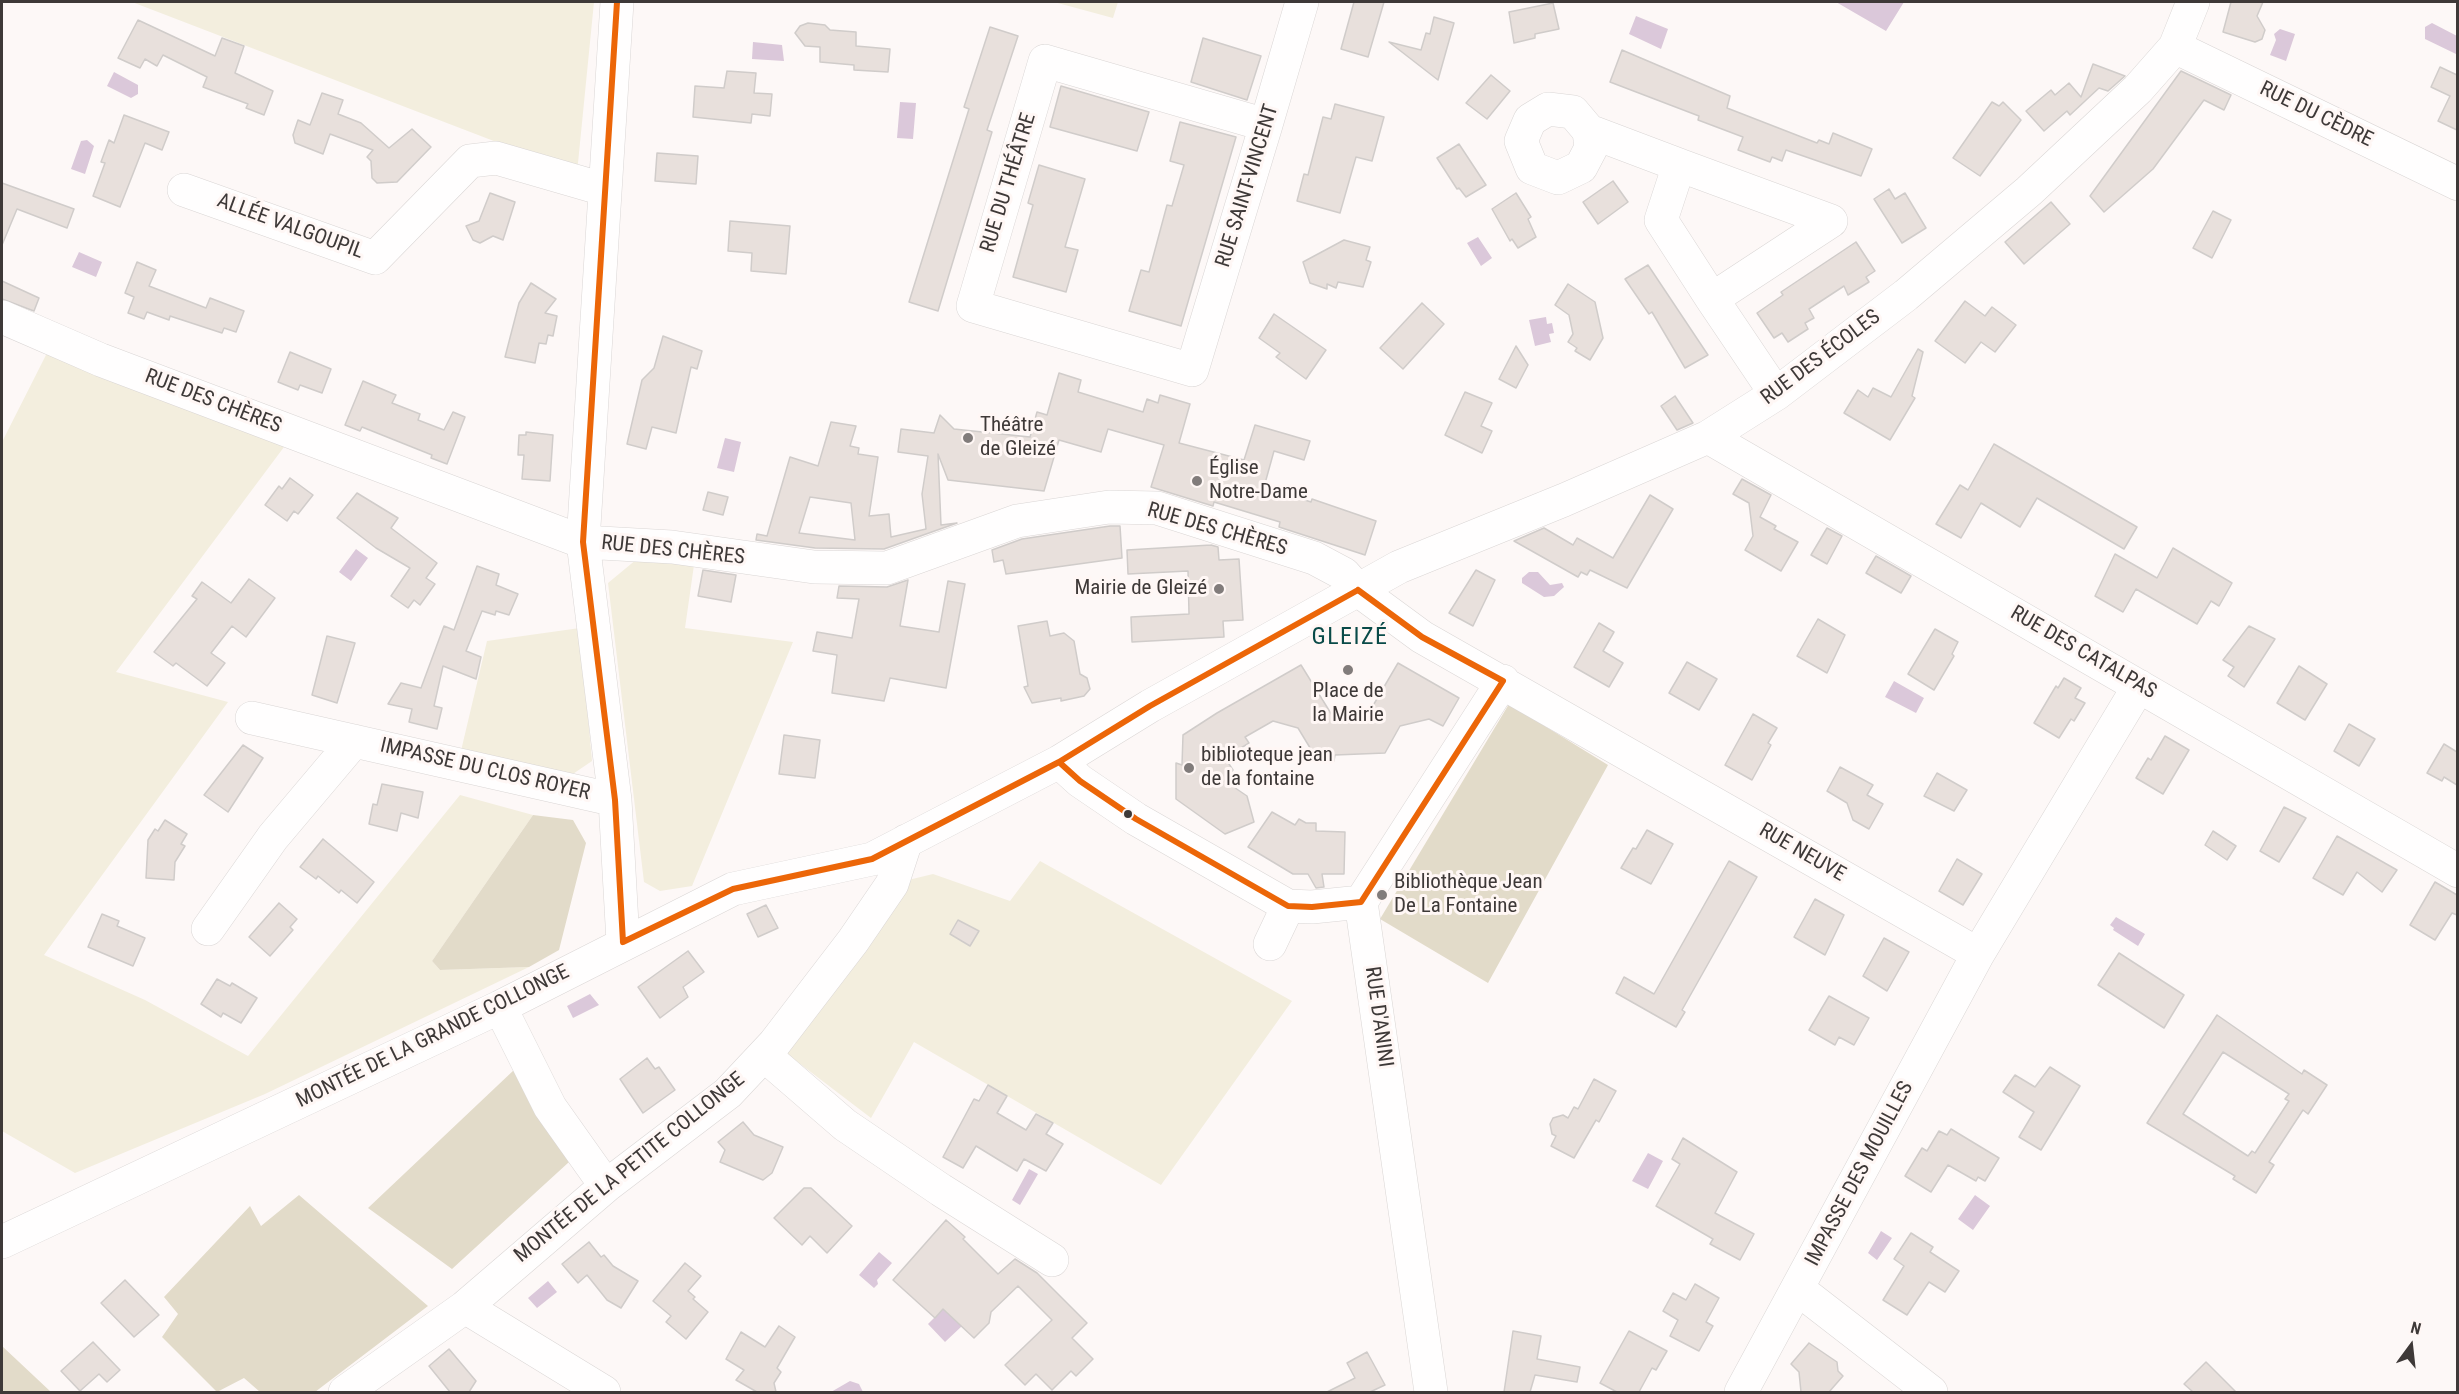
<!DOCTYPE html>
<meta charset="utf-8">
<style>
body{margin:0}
#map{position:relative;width:2459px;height:1394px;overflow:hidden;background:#fdf8f7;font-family:"Roboto Condensed",sans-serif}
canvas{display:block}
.frame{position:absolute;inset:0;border:3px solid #3e3938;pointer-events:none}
.north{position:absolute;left:2381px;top:1316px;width:60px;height:60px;-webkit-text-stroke:4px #fff7f5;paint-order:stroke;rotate:15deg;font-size:16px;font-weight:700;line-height:24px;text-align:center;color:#3e3938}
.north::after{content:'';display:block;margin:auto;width:21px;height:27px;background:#3e3938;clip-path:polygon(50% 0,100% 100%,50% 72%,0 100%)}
</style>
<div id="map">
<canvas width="2459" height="1394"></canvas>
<div class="frame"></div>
<div class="north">N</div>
</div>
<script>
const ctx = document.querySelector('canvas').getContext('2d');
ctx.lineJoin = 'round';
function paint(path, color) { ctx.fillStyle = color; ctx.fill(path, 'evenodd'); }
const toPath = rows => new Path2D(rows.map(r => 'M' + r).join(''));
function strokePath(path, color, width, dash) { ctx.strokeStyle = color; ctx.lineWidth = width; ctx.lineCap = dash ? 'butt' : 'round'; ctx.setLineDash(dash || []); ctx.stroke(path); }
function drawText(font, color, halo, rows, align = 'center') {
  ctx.font = font + ' "Roboto Condensed",sans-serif'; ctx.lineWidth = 6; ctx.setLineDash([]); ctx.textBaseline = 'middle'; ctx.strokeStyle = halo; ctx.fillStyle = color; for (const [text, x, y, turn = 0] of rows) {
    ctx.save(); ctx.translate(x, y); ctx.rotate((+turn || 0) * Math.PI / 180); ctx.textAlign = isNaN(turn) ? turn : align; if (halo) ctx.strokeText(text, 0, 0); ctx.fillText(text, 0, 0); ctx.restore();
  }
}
paint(toPath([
 [132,2,594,2,577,173],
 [1054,2,1118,2,1113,18],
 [47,353,262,433,284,447,116,672,228,702,44,955,145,1000,248,1056,460,795,533,815,432,961,440,970,529,967,265,1094,75,1173,2,1131,2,442],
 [637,559,694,565,685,628,793,642,692,886,660,891,644,882,608,583],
 [580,628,592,761,564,780,460,755,487,641],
 [1040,861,1292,1001,1161,1185,914,1042,871,1118,774,1044,892,884,933,874,1010,901]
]), '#f3eede');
paint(toPath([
 [1509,704,1608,765,1488,983,1380,919],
 [533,815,573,820,586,843,559,950,529,967,440,970,432,961],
 [515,1069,569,1162,452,1269,368,1208],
 [299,1195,428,1306,315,1392,260,1392,244,1378,217,1392,162,1337,178,1314,164,1297,250,1206,261,1226],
 [2,1346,51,1392,2,1392]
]), '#e2dbc9');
paint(toPath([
 [1836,2,1904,2,1886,31],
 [1636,16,1668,29,1661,49,1629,34],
 [2432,23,2457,36,2456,54,2425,39,2425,27],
 [2280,29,2295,34,2286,61,2270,55,2276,40,2274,34],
 [753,42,782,45,784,61,752,59],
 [114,72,138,85,138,94,131,98,107,86],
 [900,102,916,103,913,139,897,138],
 [87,140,94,146,85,174,71,169,81,141],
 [1478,237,1492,258,1481,266,1467,243],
 [79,252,102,262,96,277,72,267],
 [1546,317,1547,324,1552,323,1554,333,1549,334,1551,342,1535,346,1529,320],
 [725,438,741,442,734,472,717,468],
 [356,549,368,558,351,581,339,572],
 [1529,572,1538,572,1550,585,1562,583,1564,587,1554,596,1544,597,1522,583,1522,578],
 [1894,681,1924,698,1916,713,1885,697],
 [2116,917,2145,934,2138,946,2113,930,2114,928,2110,925],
 [590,994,599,1005,573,1018,567,1006],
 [1648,1153,1663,1161,1648,1189,1632,1181],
 [1029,1169,1038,1174,1020,1205,1012,1200],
 [1975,1195,1990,1206,1973,1230,1958,1219],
 [1881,1231,1892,1238,1877,1260,1868,1253],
 [879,1252,892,1263,877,1280,878,1284,874,1288,859,1275],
 [548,1281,557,1292,537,1308,528,1298],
 [945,1307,962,1326,945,1342,928,1324],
 [850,1381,859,1384,863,1392,831,1392]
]), '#dbc8da');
const building = toPath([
 [1354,2,1384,2,1368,57,1341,49,1354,2],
 [2231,2,2263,2,2257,16,2265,30,2262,39,2255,42,2223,32,2231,2],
 [1553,3,1559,29,1535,34,1535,38,1514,43,1509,12,1553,3],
 [1434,17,1454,23,1438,80,1389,42,1421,50,1426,33,1430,34,1434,17],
 [138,20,215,56,222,38,244,46,235,73,273,91,264,115,246,108,248,104,203,87,207,77,163,55,157,66,145,59,140,68,118,58,138,20],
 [808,23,825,25,830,30,856,32,856,46,890,49,888,72,854,70,854,65,820,62,820,47,805,46,795,33,800,26,808,23],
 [990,27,1018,36,987,130,992,132,938,311,909,302,969,109,964,107,990,27],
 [1203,38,1261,56,1247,100,1191,82,1203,38],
 [1622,50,1730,96,1727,108,1817,143,1819,140,1829,144,1833,133,1872,149,1861,176,1786,150,1782,161,1772,157,1770,162,1738,150,1743,137,1698,120,1699,116,1610,82,1622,50],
 [2093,64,2125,76,2108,91,2099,88,2070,115,2067,111,2044,131,2026,111,2051,90,2055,95,2069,83,2081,97,2093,64],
 [2440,67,2457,75,2457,130,2438,121,2450,96,2431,87,2440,67],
 [727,71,756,73,754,93,772,94,770,116,752,114,751,123,693,117,695,86,724,88,727,71],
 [2181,71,2231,95,2224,110,2204,100,2153,169,2104,212,2090,196,2181,71],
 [1491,75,1510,91,1487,119,1466,103,1491,75],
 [1061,86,1149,112,1137,151,1050,127,1061,86],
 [322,93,343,100,338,114,361,123,389,148,412,129,431,147,397,182,377,183,372,178,371,161,367,157,373,150,330,134,323,154,295,143,293,135,298,120,310,125,322,93],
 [1992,102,1999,106,2003,102,2021,120,1980,176,1953,158,1992,102],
 [1335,104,1384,117,1372,161,1356,157,1340,213,1297,201,1304,174,1308,175,1323,117,1331,119,1335,104],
 [124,115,169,132,162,150,145,143,120,207,93,196,105,163,101,162,109,140,114,143,124,115],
 [1180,122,1236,137,1181,326,1129,311,1141,270,1149,272,1167,205,1172,206,1184,165,1170,161,1180,122],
 [1459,144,1486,185,1466,197,1459,188,1457,189,1437,158,1459,144],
 [657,153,698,156,696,184,655,181,657,153],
 [1039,165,1085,179,1065,247,1078,250,1066,292,1013,277,1033,205,1028,203,1039,165],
 [1613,181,1628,202,1598,224,1583,202,1613,181],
 [2,183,74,209,67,228,17,209,2,245,2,183],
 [1889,189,1895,199,1905,193,1926,228,1902,243,1874,199,1889,189],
 [490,193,515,202,503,240,493,236,480,243,473,240,466,226,479,221,490,193],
 [1516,193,1531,217,1528,219,1536,237,1518,248,1512,239,1510,241,1492,209,1516,193],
 [2051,202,2070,224,2024,264,2005,242,2051,202],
 [2213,211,2231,220,2212,258,2193,248,2213,211],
 [730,221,790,226,786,274,751,271,752,253,728,251,730,221],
 [1344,240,1370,247,1366,260,1371,262,1363,287,1338,282,1336,288,1327,284,1327,289,1310,283,1303,262,1344,240],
 [1856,242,1875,271,1866,277,1869,282,1848,295,1844,286,1809,309,1814,318,1805,323,1808,329,1788,342,1782,333,1774,338,1757,313,1783,295,1781,292,1856,242],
 [137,262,156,270,149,286,206,308,210,298,244,311,236,332,224,328,222,333,170,316,169,320,147,312,144,319,128,313,134,297,125,293,137,262],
 [1648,265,1708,355,1685,368,1652,312,1649,314,1625,279,1648,265],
 [2,281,39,298,34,311,2,299,2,281],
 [531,283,556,299,545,313,557,316,553,336,548,335,546,344,539,343,535,363,505,357,519,303,531,283],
 [1568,284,1595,302,1603,338,1590,360,1575,351,1577,348,1568,342,1573,334,1569,315,1555,305,1568,284],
 [1965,301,1985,316,1992,307,2016,325,1995,352,1981,342,1965,363,1935,341,1965,301],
 [1422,303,1444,324,1403,369,1380,348,1422,303],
 [1274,314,1326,350,1306,379,1276,357,1280,353,1259,338,1274,314],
 [663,336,702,351,697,369,691,367,676,433,652,427,646,449,627,444,642,380,654,368,663,336],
 [1516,346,1528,365,1516,388,1499,379,1516,346],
 [1918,349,1923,352,1912,396,1915,398,1890,440,1844,413,1858,390,1868,397,1873,388,1891,397,1918,349],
 [290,352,331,369,322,393,300,385,298,390,278,382,290,352],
 [1059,373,1081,380,1078,392,1143,412,1147,399,1158,403,1160,395,1190,404,1179,443,1244,460,1255,425,1310,441,1304,460,1274,451,1264,487,1311,502,1312,499,1376,521,1365,555,1279,527,1280,522,1214,502,1213,506,1151,487,1164,445,1108,429,1101,452,1059,440,1044,491,948,480,938,454,941,525,957,523,884,549,815,548,756,540,757,534,767,536,790,457,818,466,831,422,856,426,850,446,859,448,858,454,878,457,869,516,889,514,891,537,926,529,922,494,928,456,898,452,901,429,934,433,940,415,954,429,1030,437,1037,412,1047,415,1059,373],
 [810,497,851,503,855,540,799,533,810,497],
 [363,381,396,395,392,403,420,414,418,420,444,430,453,412,465,417,447,464,431,458,432,455,362,427,360,431,345,425,363,381],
 [1465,392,1492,403,1481,426,1492,431,1482,453,1445,435,1465,392],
 [1675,396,1693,423,1677,430,1661,406,1675,396],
 [526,432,553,435,550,481,522,479,524,455,518,455,519,435,526,435,526,432],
 [1994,444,2137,527,2124,549,2037,498,2020,527,1981,503,1961,538,1936,524,1960,485,1968,490,1994,444],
 [290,478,313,495,298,514,294,511,287,521,265,505,279,486,282,489,290,478],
 [1742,479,1771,495,1760,517,1776,526,1774,529,1798,542,1781,571,1745,550,1753,536,1749,503,1733,494,1742,479],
 [708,492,728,497,723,515,703,510,708,492],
 [357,493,398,518,391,528,437,563,426,578,435,584,420,605,414,600,408,608,391,596,410,568,376,548,337,518,357,493],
 [1650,495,1673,509,1627,588,1590,570,1587,575,1581,572,1578,577,1514,541,1544,528,1573,545,1577,538,1613,558,1650,495],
 [1110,526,1120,526,1122,558,1006,574,1003,560,994,562,992,550,1022,539,1110,526],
 [1827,528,1842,536,1827,564,1811,555,1827,528],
 [1211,545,1218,547,1219,560,1239,559,1243,620,1223,621,1224,637,1132,642,1131,617,1189,614,1188,571,1128,574,1127,550,1211,545],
 [2173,548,2232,583,2219,606,2211,601,2197,624,2136,589,2123,612,2095,596,2115,554,2157,578,2173,548],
 [1876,556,1911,576,1901,593,1866,573,1876,556],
 [477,566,499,574,496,585,518,594,509,615,496,611,495,615,482,611,466,651,481,657,476,679,443,666,434,706,442,708,437,729,409,722,412,709,388,704,401,683,421,688,444,626,454,630,477,566],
 [703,570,736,575,731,602,698,596,703,570],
 [1476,570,1495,580,1473,626,1449,613,1476,570],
 [249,579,275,598,246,637,232,626,211,653,225,663,207,686,176,663,173,666,154,652,197,599,192,596,202,582,231,603,249,579],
 [908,580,900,626,939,632,948,581,965,584,946,688,890,678,884,701,832,693,837,655,813,651,817,632,852,638,859,599,837,598,839,586,887,587,908,580],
 [1818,619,1845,635,1827,673,1797,656,1818,619],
 [1047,621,1050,636,1064,633,1074,641,1080,674,1087,678,1090,689,1084,696,1061,701,1061,698,1032,703,1024,687,1028,686,1018,626,1047,621],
 [1599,623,1614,632,1603,651,1623,663,1609,687,1574,667,1599,623],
 [2249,626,2275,639,2244,687,2228,676,2234,667,2223,660,2249,626],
 [1935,629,1958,642,1952,654,1954,656,1934,690,1908,674,1935,629],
 [327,636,355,643,337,703,312,695,327,636],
 [1687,662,1717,679,1699,710,1669,693,1687,662],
 [1398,663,1459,698,1443,726,1429,719,1400,726,1385,753,1335,755,1334,761,1318,761,1298,728,1273,721,1245,737,1249,743,1225,758,1233,770,1225,781,1247,796,1254,822,1225,834,1176,799,1176,763,1182,765,1183,735,1217,713,1301,665,1335,720,1364,721,1398,663],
 [2299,666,2327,684,2305,720,2277,703,2299,666],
 [2064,678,2081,688,2075,698,2085,703,2074,721,2071,719,2059,738,2034,723,2056,686,2058,688,2064,678],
 [1753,714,1777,728,1768,743,1771,745,1752,780,1725,765,1753,714],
 [2349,724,2375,739,2359,766,2334,751,2349,724],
 [784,735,820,740,815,778,779,774,784,735],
 [2165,736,2189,750,2163,794,2136,778,2148,758,2151,760,2165,736],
 [2444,744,2457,752,2457,785,2444,777,2442,781,2427,773,2444,744],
 [243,745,263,758,228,812,204,795,243,745],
 [1840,767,1873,785,1867,795,1883,804,1869,829,1853,820,1847,803,1827,791,1840,767],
 [1937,773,1967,790,1954,811,1924,796,1937,773],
 [382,784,423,792,418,818,401,813,397,831,369,824,373,804,377,805,382,784],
 [2284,807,2306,818,2279,862,2260,851,2284,807],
 [1272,812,1295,825,1299,819,1306,823,1316,823,1316,831,1345,832,1344,874,1322,874,1324,887,1316,888,1308,874,1293,874,1248,847,1272,812],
 [165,820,187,834,181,844,185,846,175,862,174,880,146,878,148,840,155,829,158,831,165,820],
 [1647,830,1673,844,1651,884,1621,868,1633,848,1636,849,1647,830],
 [2213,831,2236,846,2227,860,2205,845,2213,831],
 [2337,836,2397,870,2382,892,2357,872,2343,895,2313,878,2337,836],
 [323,839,374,882,357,903,341,890,339,893,318,876,316,879,300,867,323,839],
 [1957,859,1982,874,1963,905,1939,891,1957,859],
 [1729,861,1757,877,1682,1010,1685,1012,1676,1027,1616,993,1624,977,1654,994,1729,861],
 [2435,882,2457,895,2457,915,2452,913,2435,940,2410,925,2435,882],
 [1815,899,1844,915,1825,955,1794,937,1815,899],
 [279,903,297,919,290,927,293,930,270,956,249,937,279,903],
 [766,905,778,928,758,937,747,914,766,905],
 [102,914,119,921,117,926,145,938,133,966,88,947,102,914],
 [958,920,979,931,970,946,950,934,958,920],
 [1884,938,1909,952,1887,991,1863,976,1884,938],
 [688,951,704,972,683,987,688,997,660,1018,638,987,688,951],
 [2119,953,2184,995,2164,1028,2098,985,2119,953],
 [217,979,230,986,232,983,257,998,241,1023,223,1013,221,1017,201,1004,217,979],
 [1829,996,1869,1018,1854,1045,1839,1037,1835,1045,1809,1030,1829,996],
 [2217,1015,2302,1074,2304,1070,2327,1085,2308,1114,2303,1110,2269,1162,2274,1165,2256,1193,2233,1179,2235,1176,2147,1123,2217,1015],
 [2223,1052,2289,1094,2285,1099,2289,1101,2255,1153,2252,1151,2248,1156,2183,1114,2223,1052],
 [647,1058,655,1069,659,1067,675,1090,643,1113,620,1079,647,1058],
 [2050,1067,2080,1086,2041,1150,2019,1137,2034,1112,2003,1092,2015,1075,2035,1087,2050,1067],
 [1594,1079,1616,1091,1599,1122,1596,1120,1574,1158,1551,1146,1556,1136,1552,1134,1550,1124,1553,1118,1563,1115,1568,1118,1574,1107,1578,1109,1594,1079],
 [988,1085,1007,1096,997,1113,1026,1130,1036,1114,1053,1123,1046,1134,1063,1144,1046,1171,1024,1159,1017,1171,976,1146,963,1168,943,1157,974,1099,979,1101,988,1085],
 [743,1122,754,1135,783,1147,772,1173,763,1180,720,1162,725,1150,718,1142,743,1122],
 [1951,1129,1999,1158,1985,1181,1978,1177,1976,1181,1948,1165,1931,1192,1905,1176,1922,1148,1927,1151,1939,1131,1947,1135,1951,1129],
 [1683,1138,1737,1172,1715,1213,1754,1234,1740,1260,1710,1244,1713,1239,1656,1206,1680,1164,1672,1159,1683,1138],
 [804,1188,811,1188,852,1226,827,1253,810,1236,802,1245,774,1218,804,1188],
 [946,1220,965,1237,963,1239,998,1274,1015,1259,1037,1273,1087,1323,1072,1338,1093,1359,1076,1376,1071,1371,1052,1390,1036,1374,1025,1385,1005,1365,1052,1320,1018,1286,991,1312,989,1323,974,1338,943,1309,935,1318,893,1280,946,1220],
 [1911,1233,1933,1247,1930,1252,1959,1271,1945,1292,1929,1282,1907,1315,1883,1300,1904,1266,1894,1259,1911,1233],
 [589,1242,601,1257,604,1255,613,1266,638,1281,621,1308,607,1300,587,1275,578,1283,562,1264,589,1242],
 [685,1263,701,1276,688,1291,695,1297,693,1299,708,1312,686,1339,666,1322,671,1316,653,1301,685,1263],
 [125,1280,159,1315,134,1337,101,1303,125,1280],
 [1695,1284,1719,1298,1706,1322,1713,1326,1699,1351,1670,1336,1678,1320,1663,1311,1673,1293,1686,1300,1695,1284],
 [779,1326,795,1337,777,1368,781,1372,774,1383,776,1392,757,1392,736,1380,744,1370,726,1359,741,1332,765,1347,779,1326],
 [1513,1331,1541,1336,1537,1359,1580,1367,1577,1382,1535,1375,1530,1392,1504,1392,1513,1331],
 [1629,1331,1667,1351,1656,1370,1652,1368,1639,1392,1617,1392,1600,1383,1629,1331],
 [93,1342,120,1370,107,1382,99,1374,80,1391,61,1371,93,1342],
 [1809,1343,1837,1362,1838,1371,1843,1376,1829,1392,1801,1392,1799,1372,1791,1364,1809,1343],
 [449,1349,476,1381,469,1392,450,1392,429,1366,449,1349],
 [1367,1352,1385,1385,1370,1392,1327,1392,1355,1378,1347,1363,1367,1352],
 [2206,1362,2236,1392,2193,1392,2184,1384,2206,1362]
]);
paint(building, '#e8e0dc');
strokePath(building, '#d0ccca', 1.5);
const minor = toPath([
 [617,2,583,542,615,800,623,942],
 [2175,47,2458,184],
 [1266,125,1045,61,973,306,1192,370,1266,125,1302,2],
 [1589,131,1573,112,1548,109,1530,120,1521,141,1532,168,1558,178,1581,167,1591,148,1589,131,1679,165,1661,220,1712,299],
 [1679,165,1831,221,1712,299,1776,394],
 [184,190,375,258,470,161,496,158,603,189],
 [2,317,101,360,583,542,672,547,814,567,887,568,1017,521,1109,507,1157,508,1314,558,1344,574,1358,590,1422,637,1978,954,2139,686],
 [1708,437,2458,871],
 [252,718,615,800],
 [1059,762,1080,781,1136,819,1288,906,1312,907,1361,902],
 [208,929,273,837,354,741],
 [1270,944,1288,906],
 [500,1007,550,1107,606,1186],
 [764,1055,845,1125,941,1190,1052,1260],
 [2,1242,500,1007,733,889,872,859,1059,762,1150,706,1399,567,1564,500,1708,437,1776,394,1906,295,2029,191,2138,89,2175,47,2193,2],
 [1798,1289,1931,1392],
 [465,1307,604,1392],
 [345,1392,465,1307,606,1186,728,1093,774,1044,853,941,892,884,906,841],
 [1431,1392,1361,902,1503,681],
 [1741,1392,1978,954]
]);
strokePath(minor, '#dad6d5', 34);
strokePath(minor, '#fffefe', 33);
strokePath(toPath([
 [617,2,583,542,615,800,623,942],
 [1358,590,1422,637,1503,681,1361,902,1312,907,1288,906,1136,819,1080,781,1059,762,1150,706,1358,590],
 [623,942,733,889,872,859,1059,762]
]), '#ec6608', 6);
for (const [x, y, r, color] of [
 [968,438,6,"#817c7b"],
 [1197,481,6,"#817c7b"],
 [1219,589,6,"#817c7b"],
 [1348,670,6,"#817c7b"],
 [1189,768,6,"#817c7b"],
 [1128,814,5,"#3e3938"],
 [1382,895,6,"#817c7b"]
]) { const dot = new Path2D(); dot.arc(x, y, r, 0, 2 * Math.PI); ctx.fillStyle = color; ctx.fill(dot); strokePath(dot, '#fff7f5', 2); }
drawText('21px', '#3e3938', '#fff7f5', [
 ["RUE DU CÈDRE",2316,115,26],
 ["RUE DU THÉÂTRE",1009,183,-73],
 ["RUE SAINT-VINCENT",1248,186,-73],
 ["ALLÉE VALGOUPIL",290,227,20],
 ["RUE DES ÉCOLES",1821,358,-37],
 ["RUE DES CHÈRES",213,402,21],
 ["RUE DES CHÈRES",1217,530,16],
 ["RUE DES CHÈRES",673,551,6],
 ["RUE DES CATALPAS",2083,653,30],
 ["IMPASSE DU CLOS ROYER",485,770,13],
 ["RUE NEUVE",1802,853,30],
 ["RUE D'ANINI",1378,1017,82],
 ["MONTÉE DE LA GRANDE COLLONGE",433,1037,-26],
 ["MONTÉE DE LA PETITE COLLONGE",630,1168,-39],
 ["IMPASSE DES MOUILLES",1860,1174,-62]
]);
drawText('21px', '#3e3938', '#fff7f5', [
 ["Théâtre",980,426],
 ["de Gleizé",980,450],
 ["Église",1209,469],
 ["Notre-Dame",1209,493],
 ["Mairie de Gleizé",1207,589,"right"],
 ["Place de",1348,692,"center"],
 ["la Mairie",1348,716,"center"],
 ["biblioteque jean",1201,756],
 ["de la fontaine",1201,780],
 ["Bibliothèque Jean",1394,883],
 ["De La Fontaine",1394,907]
], 'left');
ctx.letterSpacing = '1.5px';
drawText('24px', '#094a48', '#fff7f5', [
 ["GLEIZÉ",1350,638]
]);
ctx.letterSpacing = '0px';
</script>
